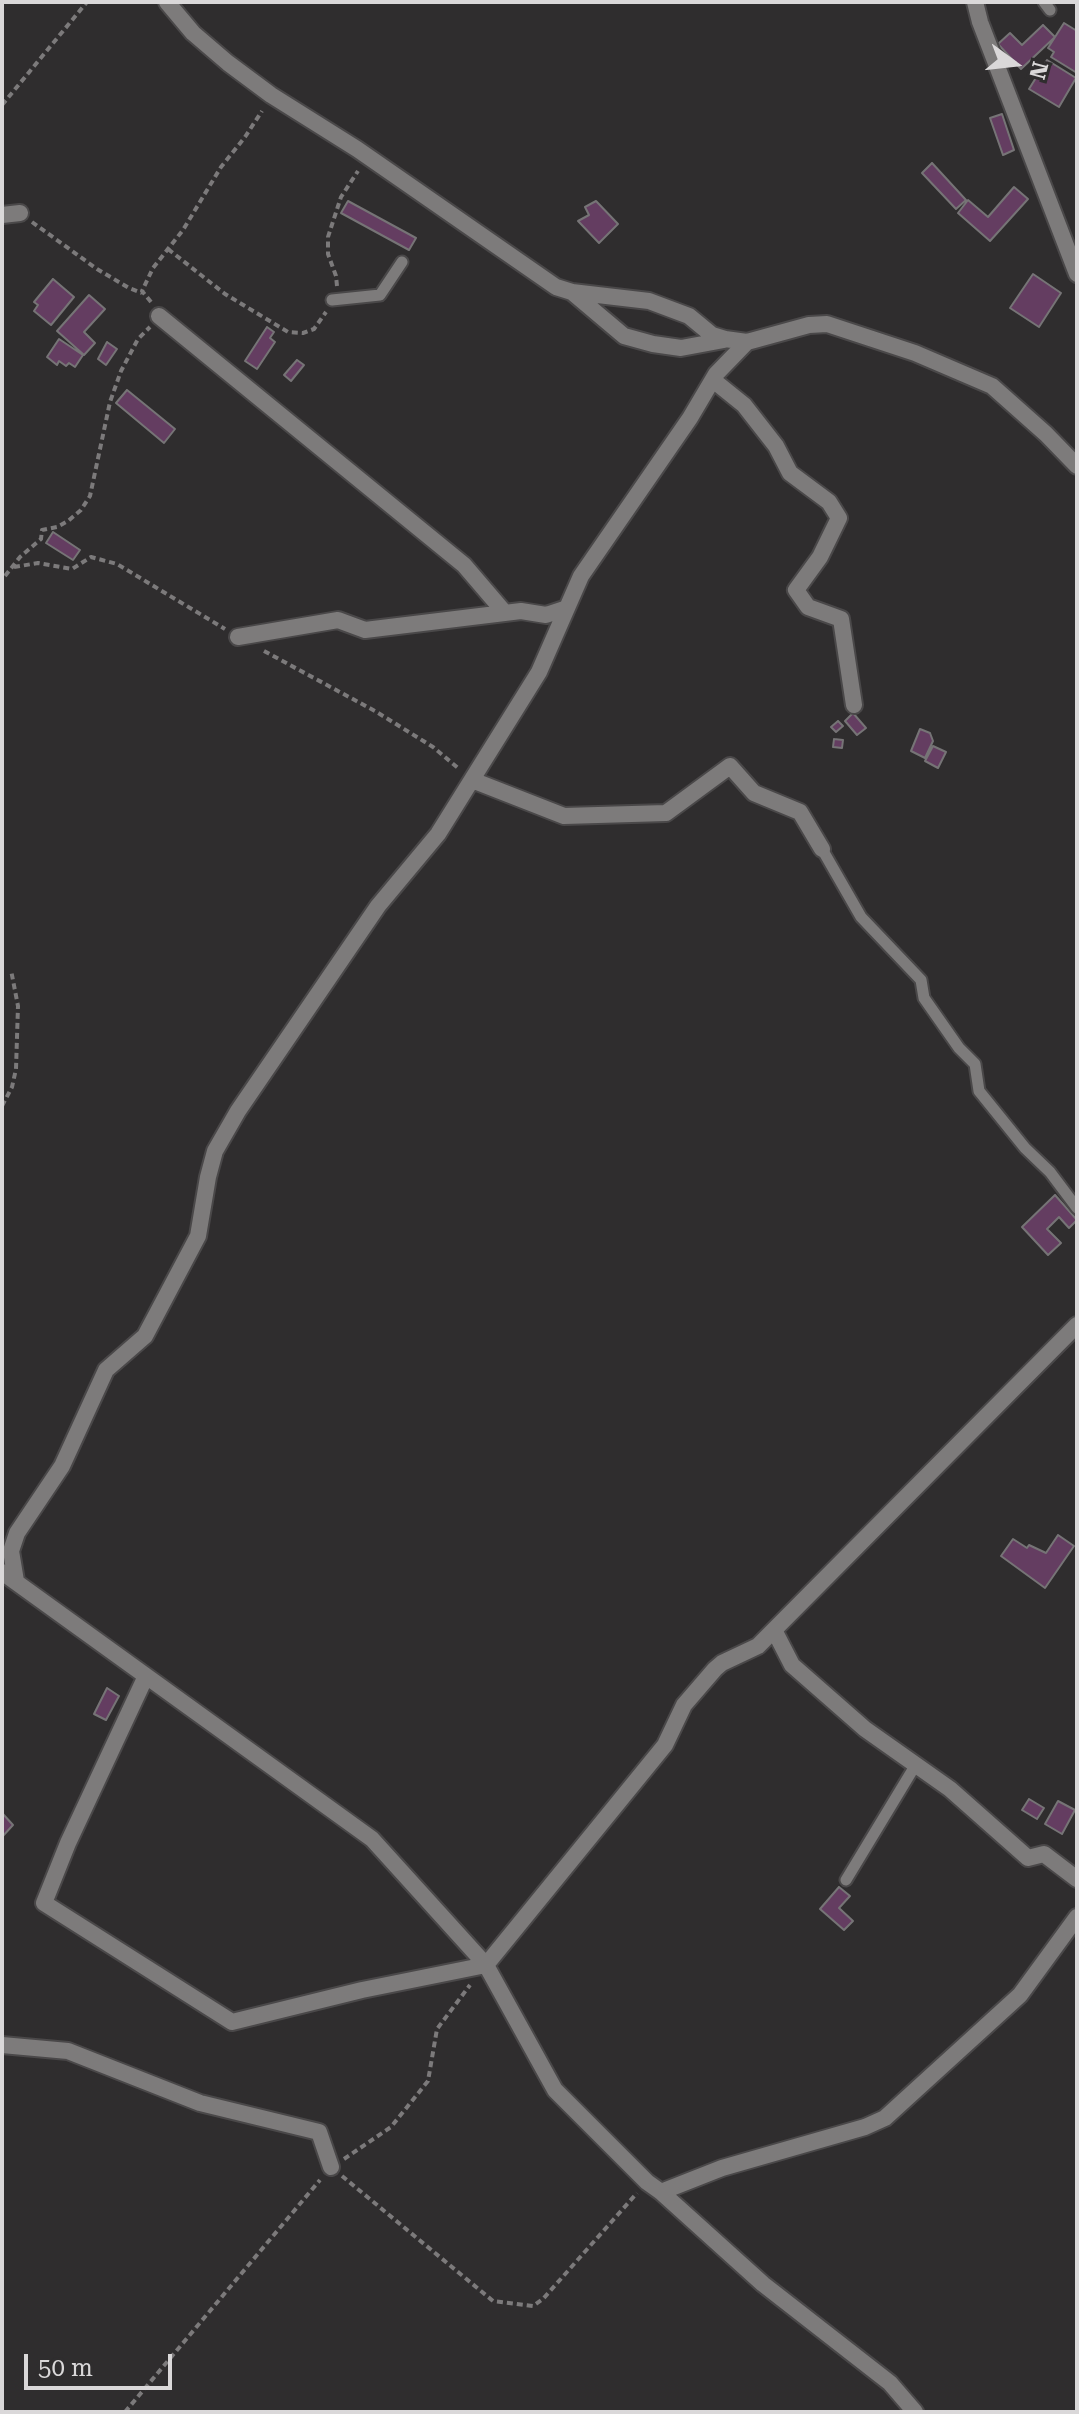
<!DOCTYPE html>
<style>
body{margin:0}
#map{position:relative;width:1079px;height:2414px;overflow:hidden;background:#2f2d2e;font-family:"Roboto Serif",serif}
canvas{display:block}
.frame{position:absolute;inset:0;border:4px solid #dad8d9;pointer-events:none}
.north{position:absolute;left:975px;top:24px;width:80px;height:80px;-webkit-text-stroke:6px #2f2d2e;paint-order:stroke;rotate:105deg;font-size:22px;font-weight:700;line-height:32px;text-align:center;color:#dad8d9}
.north::after{content:'';display:block;margin:auto;width:28px;height:36px;background:#dad8d9;clip-path:polygon(50% 0,100% 100%,50% 72%,0 100%)}
.scale{position:absolute;left:24px;top:2354px;width:148px;height:36px;box-sizing:border-box;border:4px solid #dad8d9;border-top:0;padding-left:10px;font-size:24px;line-height:28px;white-space:nowrap;color:#dad8d9;-webkit-text-stroke:6px #2f2d2e;paint-order:stroke}
</style>
<div id="map">
<canvas width="1079" height="2414"></canvas>
<div class="frame"></div>
<div class="north">N</div>
<div class="scale">50 m</div>
</div>
<script>
const ctx = document.querySelector('canvas').getContext('2d');
ctx.lineJoin = 'round';
function paint(path, color) { ctx.fillStyle = color; ctx.fill(path, 'evenodd'); }
const toPath = rows => new Path2D(rows.map(r => 'M' + r).join(''));
function strokePath(path, color, width, dash) { ctx.strokeStyle = color; ctx.lineWidth = width; ctx.lineCap = dash ? 'butt' : 'round'; ctx.setLineDash(dash || []); ctx.stroke(path); }
const building = toPath([
 [1064,23,1077,31,1077,73,1051,57,1054,52,1048,48,1064,23],
 [1043,25,1055,37,1021,69,998,44,1010,33,1022,45,1043,25],
 [1047,60,1076,78,1059,107,1029,89,1047,60],
 [1002,114,1014,150,1003,155,990,118,1002,114],
 [932,163,966,200,956,209,922,173,932,163],
 [1014,187,1028,199,990,241,958,213,968,200,988,217,1014,187],
 [348,201,416,238,409,250,341,213,348,201],
 [596,201,618,224,599,243,578,221,589,215,585,207,596,201],
 [1033,274,1061,293,1039,327,1010,308,1033,274],
 [53,279,74,297,51,325,34,311,38,305,34,302,53,279],
 [89,295,105,309,84,332,95,343,84,355,57,331,89,295],
 [267,327,274,332,270,338,275,342,257,369,245,361,267,327],
 [59,339,83,355,75,367,69,363,66,366,59,361,57,365,47,357,59,339],
 [107,342,117,349,106,365,98,359,107,342],
 [297,360,304,365,291,381,284,375,297,360],
 [127,390,175,429,164,443,116,403,127,390],
 [53,532,80,550,73,560,46,543,53,532],
 [853,713,866,728,857,735,845,721,853,713],
 [838,721,843,726,836,732,831,727,838,721],
 [920,729,930,733,933,741,925,758,911,751,920,729],
 [834,739,843,740,842,748,833,747,834,739],
 [933,746,946,752,938,768,925,761,933,746],
 [1055,1195,1077,1220,1069,1228,1059,1217,1047,1229,1061,1243,1048,1255,1022,1227,1055,1195],
 [1058,1535,1074,1546,1045,1588,1001,1556,1013,1539,1027,1548,1029,1545,1046,1553,1058,1535],
 [107,1688,119,1696,106,1720,94,1714,107,1688],
 [1029,1799,1044,1808,1037,1819,1022,1810,1029,1799],
 [1058,1801,1075,1810,1062,1834,1045,1824,1058,1801],
 [3,1814,13,1825,2,1837,2,1815,3,1814],
 [839,1887,850,1896,839,1908,853,1921,844,1930,820,1909,839,1887]
]);
paint(building, '#643d61');
strokePath(building, '#767476', 2);
const lane = toPath([
 [1044,2,1050,10],
 [332,300,380,295,402,262],
 [822,849,861,917,921,980,924,998,959,1048,975,1064,979,1091,1025,1148,1050,1172,1077,1208],
 [846,1880,915,1766]
]);
const street = toPath([
 [167,2,193,33,228,63,271,95,357,149,556,287,572,292,649,301,689,316,712,335,725,339,747,342,809,325,827,324,915,353,992,386,1046,434,1077,466],
 [975,2,980,22,1077,274],
 [2,215,20,213],
 [573,293,624,336,653,344,681,348,724,340],
 [159,316,464,565,505,613],
 [713,380,744,405,776,446,790,473,829,502,839,518,820,557,796,590,808,607,841,619,854,705],
 [238,637,338,620,365,630,521,611,546,615,567,608],
 [472,780,564,816,666,813,730,766,754,793,800,812,822,849],
 [2,1572,372,1839,486,1965,555,2090,647,2182,661,2192,763,2284,890,2383,915,2412],
 [16,1581,11,1551,17,1533,62,1466,106,1370,145,1336,198,1236,208,1177,215,1151,238,1111,378,906,438,834,539,672,581,576,690,418,716,374,747,342],
 [774,1630,792,1665,865,1729,950,1789,1028,1858,1044,1854,1077,1879],
 [146,1676,68,1843,44,1903,232,2022,362,1990,486,1965,665,1745,684,1705,715,1669,722,1663,758,1646,1077,1325],
 [2,2045,68,2051,200,2103,319,2132,331,2167],
 [661,2192,722,2168,865,2127,885,2118,1020,1995,1077,1917]
]);
strokePath(lane, '#4a4849', 15);
strokePath(street, '#4a4849', 20);
strokePath(toPath([
 [2,105,87,2],
 [32,222,97,269,129,288,142,293],
 [168,249,225,294,288,332,303,333,314,329,326,312],
 [337,286,336,276,328,254,328,237,341,197,358,171],
 [151,302,142,291,153,268,183,230,221,167,245,137,262,111],
 [14,567,38,563,72,569,91,557,117,564,225,629],
 [5,576,20,557,41,539,42,530,57,527,68,521,81,510,90,496,110,402,121,371,138,339,150,327],
 [264,651,375,711,433,747,458,768],
 [2,1106,12,1087,16,1069,18,1006,11,970],
 [344,2159,391,2127,428,2081,437,2029,470,1985],
 [342,2176,493,2301,533,2306,543,2299,637,2193],
 [125,2412,320,2180]
]), '#7c7a7b', 4, [6, 4]);
strokePath(lane, '#7d7b7b', 11);
strokePath(street, '#7d7b7b', 16);
</script>
